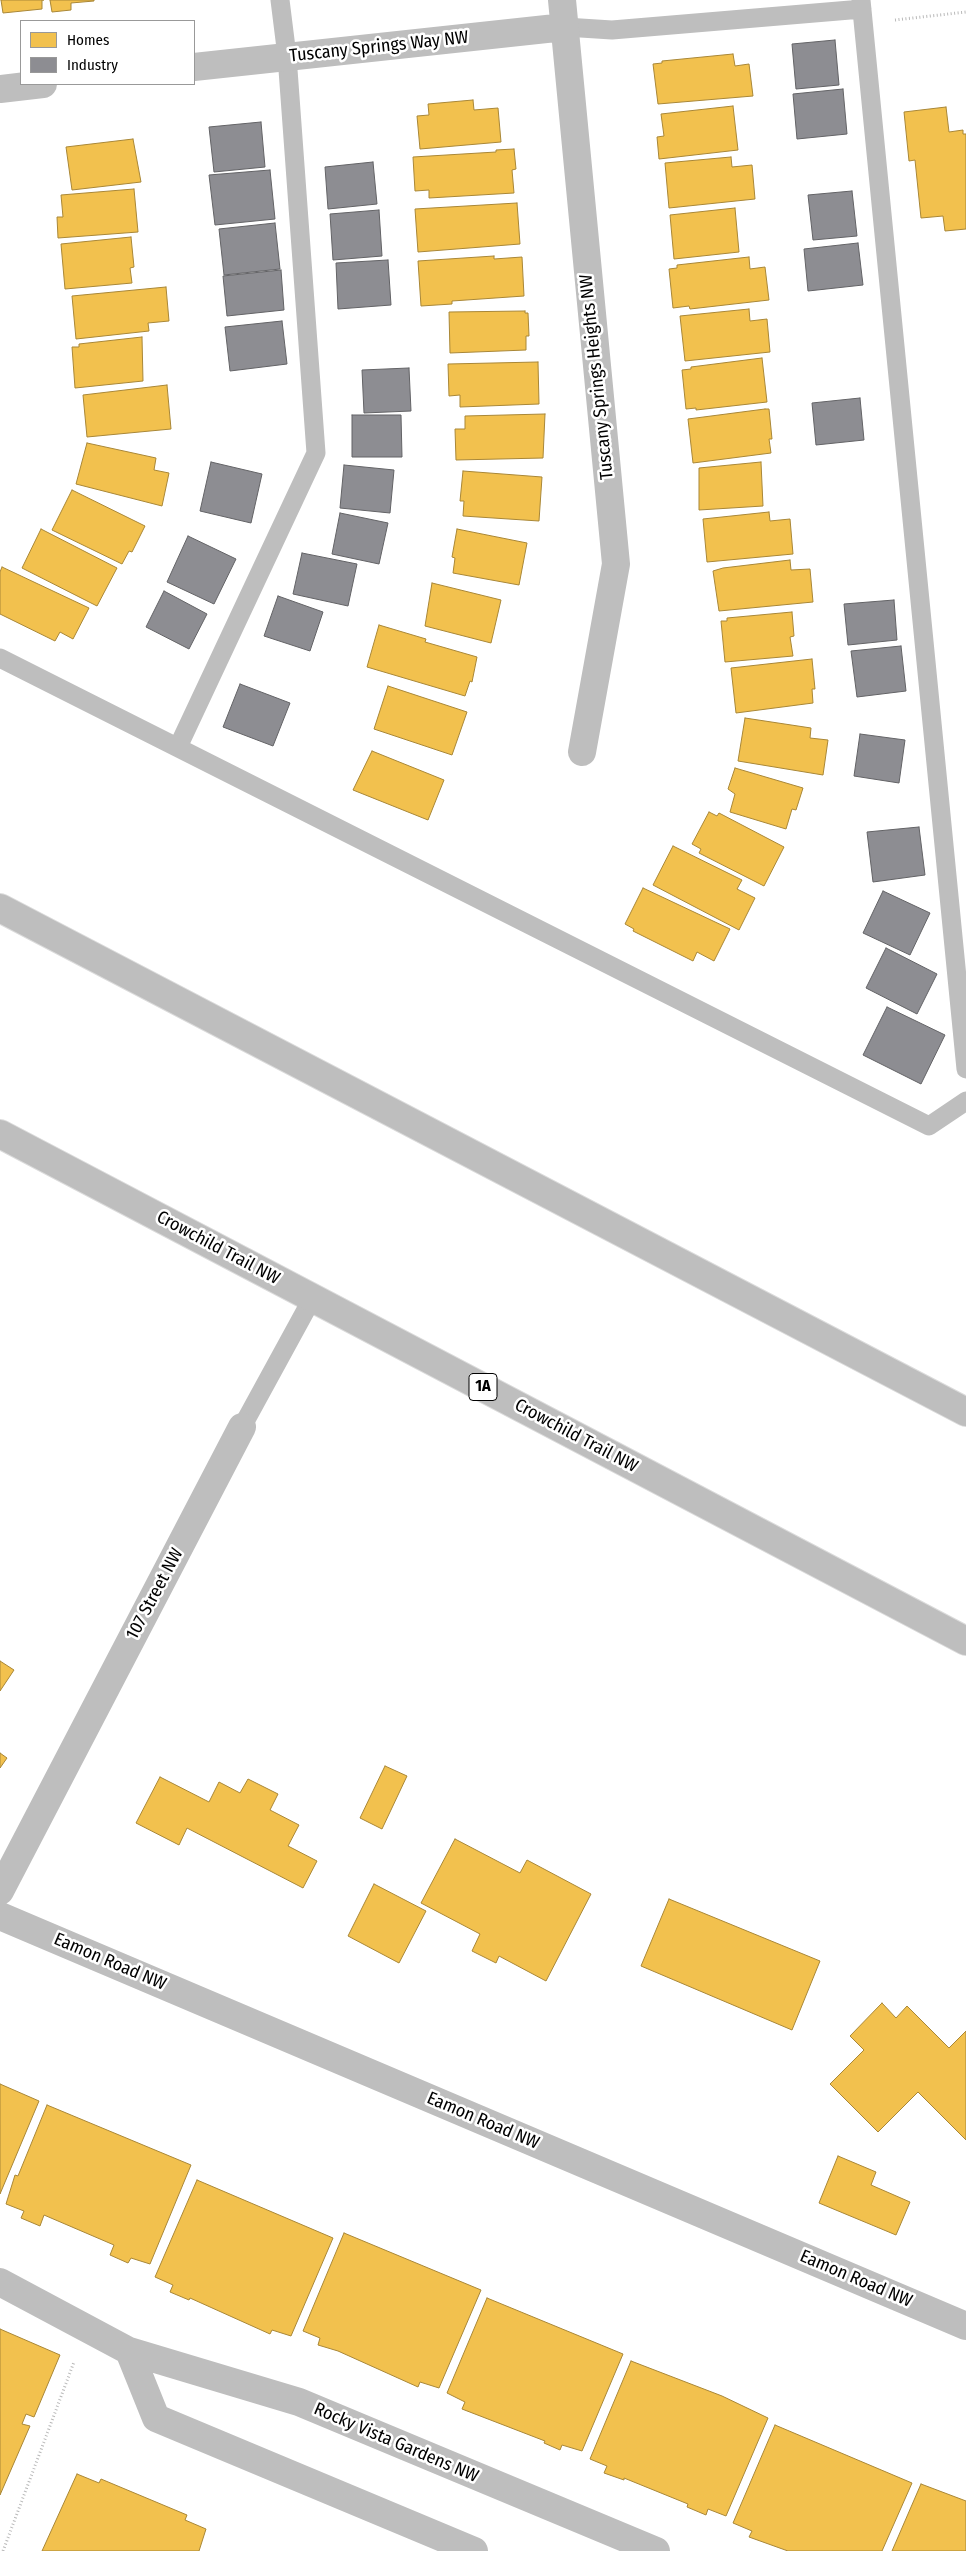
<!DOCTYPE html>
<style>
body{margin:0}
#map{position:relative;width:966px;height:2551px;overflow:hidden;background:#fff;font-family:"Fira Sans Condensed",sans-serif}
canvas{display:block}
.legend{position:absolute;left:20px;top:20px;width:175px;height:65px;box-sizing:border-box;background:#fff;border:1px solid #999;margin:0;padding:6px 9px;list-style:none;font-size:15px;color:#000}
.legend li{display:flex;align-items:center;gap:10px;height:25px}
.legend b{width:25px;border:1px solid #999}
</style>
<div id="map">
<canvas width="966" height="2551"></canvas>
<ul class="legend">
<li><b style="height:14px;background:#f2c14e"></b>Homes</li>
<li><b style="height:14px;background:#8d8d92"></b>Industry</li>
</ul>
</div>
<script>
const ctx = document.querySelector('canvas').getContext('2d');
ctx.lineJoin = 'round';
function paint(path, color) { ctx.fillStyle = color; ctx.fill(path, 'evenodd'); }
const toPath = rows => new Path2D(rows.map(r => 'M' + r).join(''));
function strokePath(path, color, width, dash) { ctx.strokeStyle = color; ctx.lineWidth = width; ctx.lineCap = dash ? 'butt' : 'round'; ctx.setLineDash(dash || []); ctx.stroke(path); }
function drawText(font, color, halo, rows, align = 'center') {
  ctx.font = font + ' "Fira Sans Condensed",sans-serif'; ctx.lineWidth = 5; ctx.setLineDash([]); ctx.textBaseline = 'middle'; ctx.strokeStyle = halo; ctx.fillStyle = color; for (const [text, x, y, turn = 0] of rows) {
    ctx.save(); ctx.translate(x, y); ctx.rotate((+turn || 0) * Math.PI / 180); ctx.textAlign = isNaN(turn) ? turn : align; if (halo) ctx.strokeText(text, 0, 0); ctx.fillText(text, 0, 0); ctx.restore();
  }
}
const homes = toPath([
 [1,0,44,0,42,0,42,9,3,13,1,0],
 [50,0,94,0,94,1,71,3,71,10,52,12,50,0],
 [733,54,735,66,749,64,753,96,658,104,653,64,662,63,662,61,733,54],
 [473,100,474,110,498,108,501,142,420,149,417,116,429,115,428,104,473,100],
 [733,106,738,150,659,159,657,137,664,136,661,114,733,106],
 [946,107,949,132,963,130,963,134,966,134,966,229,945,231,943,216,921,218,915,160,909,161,904,112,946,107],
 [133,139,141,182,72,190,66,147,133,139],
 [514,149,516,169,512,170,514,193,429,198,429,190,415,191,413,157,496,152,496,150,514,149],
 [731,157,732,167,752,165,755,199,669,208,665,163,731,157],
 [134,189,138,232,58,238,57,217,63,217,61,195,134,189],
 [517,203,520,244,418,252,415,209,517,203],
 [735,208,739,252,674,259,670,215,735,208],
 [131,237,134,267,130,268,132,283,65,289,61,244,131,237],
 [494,256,494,259,522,257,524,296,452,301,452,304,421,306,418,261,494,256],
 [749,257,750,269,765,267,769,300,690,309,689,306,673,308,669,269,677,268,677,265,749,257],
 [166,287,169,321,148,323,149,331,76,339,72,296,166,287],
 [749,309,750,321,767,319,770,352,685,361,680,316,749,309],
 [525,311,525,313,528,313,529,336,526,336,526,350,450,353,449,312,525,311],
 [142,337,143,381,75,388,72,347,79,347,79,344,142,337],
 [762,358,767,402,696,410,696,408,686,409,682,370,691,369,691,367,762,358],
 [538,362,539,404,460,407,460,395,449,396,448,364,538,362],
 [167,385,171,429,87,437,83,395,167,385],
 [765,409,769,409,772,439,769,439,771,453,693,463,688,419,765,409],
 [545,414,543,458,456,460,455,429,465,429,465,416,545,414],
 [87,443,156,458,154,470,169,473,162,506,76,484,87,443],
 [761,462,763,506,699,510,699,468,761,462],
 [463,471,542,477,539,521,463,516,464,501,460,501,463,471],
 [72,490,145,526,132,552,129,551,122,564,52,530,72,490],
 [769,512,770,521,790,519,793,554,707,562,703,519,769,512],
 [41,529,117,568,97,606,22,568,41,529],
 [457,529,527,543,519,585,453,573,455,558,452,557,457,529],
 [790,560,791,570,810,569,813,602,719,611,713,571,723,568,790,560],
 [2,567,89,608,73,639,60,632,55,641,0,614,0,572,2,567],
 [432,583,501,600,491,643,425,626,432,583],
 [792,612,794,636,790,637,793,656,725,662,721,621,727,621,727,618,792,612],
 [379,625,426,639,425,642,477,657,472,682,470,681,465,696,367,667,379,625],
 [812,659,815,689,812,689,813,703,736,713,731,668,812,659],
 [388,686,467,712,452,755,374,729,388,686],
 [745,718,811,728,810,738,828,740,823,775,738,761,745,718],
 [372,751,444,780,428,820,353,790,372,751],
 [735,768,803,788,796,810,792,809,786,829,730,812,735,794,728,789,735,768],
 [709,812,717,816,719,813,784,847,764,886,699,853,701,849,692,844,709,812],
 [673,846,742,880,737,889,755,898,739,930,653,885,673,846],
 [643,888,730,929,714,961,697,952,693,961,633,931,634,929,625,924,643,888],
 [0,1661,14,1670,0,1691,0,1661],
 [0,1753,7,1758,0,1768,0,1753],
 [385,1766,407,1776,382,1829,360,1818,385,1766],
 [160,1777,209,1802,219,1782,240,1793,248,1779,278,1794,270,1810,299,1825,288,1846,317,1861,303,1888,187,1828,179,1845,136,1823,160,1777],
 [455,1839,520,1873,527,1860,591,1894,546,1981,499,1956,496,1963,472,1951,480,1934,421,1903,455,1839],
 [374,1884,426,1911,399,1963,348,1936,374,1884],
 [669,1899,820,1961,792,2030,641,1966,669,1899],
 [882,2003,896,2018,907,2006,949,2048,966,2031,966,2140,918,2092,878,2132,830,2084,864,2050,850,2036,882,2003],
 [0,2084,39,2101,0,2194,0,2084],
 [47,2105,191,2165,150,2264,131,2258,128,2263,110,2255,114,2245,44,2215,40,2226,21,2218,24,2211,6,2204,15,2175,18,2176,47,2105],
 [838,2156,876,2172,871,2185,910,2202,896,2235,819,2203,838,2156],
 [197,2180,333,2238,291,2336,272,2330,270,2334,190,2298,189,2300,170,2292,173,2285,155,2277,197,2180],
 [344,2233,481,2290,439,2388,420,2382,418,2387,338,2351,318,2345,320,2338,303,2331,344,2233],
 [487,2298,623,2354,582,2451,562,2445,560,2450,544,2443,545,2441,462,2409,465,2402,447,2393,487,2298],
 [0,2329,60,2355,34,2417,26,2414,22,2424,30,2426,0,2495,0,2329],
 [631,2361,722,2396,768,2418,726,2516,708,2509,706,2515,687,2507,688,2504,624,2478,624,2480,604,2473,607,2466,590,2459,631,2361],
 [775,2425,912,2483,882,2551,788,2551,749,2537,752,2531,733,2523,775,2425],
 [77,2474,99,2483,101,2479,187,2515,185,2520,206,2529,199,2551,42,2551,77,2474],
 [921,2484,966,2501,966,2551,892,2551,921,2484]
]);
paint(homes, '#f2c14e');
strokePath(homes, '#a98737', 1);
const industry = toPath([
 [835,40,839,85,796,89,792,44,835,40],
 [843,89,847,134,797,139,793,94,843,89],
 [261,122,265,167,214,172,209,127,261,122],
 [373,162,377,204,328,209,325,167,373,162],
 [270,170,275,219,215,225,209,175,270,170],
 [852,191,857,236,813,240,808,195,852,191],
 [379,210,382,256,333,260,330,214,379,210],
 [275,223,280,269,224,275,219,229,275,223],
 [858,243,863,285,808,291,804,249,858,243],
 [388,260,391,305,338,309,336,263,388,260],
 [281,270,284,310,227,316,223,276,281,270],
 [282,321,287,364,230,371,225,327,282,321],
 [409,368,411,411,364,413,362,370,409,368],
 [860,398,864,440,816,445,812,403,860,398],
 [352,415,401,415,402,457,352,457,352,415],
 [211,462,262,474,251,523,200,511,211,462],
 [344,465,394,470,390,513,340,508,344,465],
 [340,513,388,523,379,564,332,554,340,513],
 [188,536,236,559,214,604,167,582,188,536],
 [302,553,357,564,348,606,293,594,302,553],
 [164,591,207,614,189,649,146,627,164,591],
 [278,596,323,612,310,651,264,636,278,596],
 [894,600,897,640,848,645,844,604,894,600],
 [901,646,906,691,857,697,851,651,901,646],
 [240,684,290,703,273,746,223,727,240,684],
 [860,734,905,740,899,783,854,776,860,734],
 [919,827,925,875,873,882,867,832,919,827],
 [883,891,930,913,910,955,863,933,883,891],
 [886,948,937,974,917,1014,866,988,886,948],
 [887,1007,945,1035,921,1084,863,1055,887,1007]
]);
paint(industry, '#8d8d92');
strokePath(industry, '#636366', 1);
const motorway = toPath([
 [0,908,966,1412],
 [0,1134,966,1641]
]);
strokePath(motorway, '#dbdbdb', 30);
strokePath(toPath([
 [895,20,966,12],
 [3,2551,74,2362]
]), '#b9b9b9', 3, [1, 2.5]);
strokePath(toPath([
 [861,0,966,1069],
 [565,27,612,30,862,9],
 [0,658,929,1126,966,1101],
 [178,747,316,453,287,56,280,0],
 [242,1427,313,1297]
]), '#bebebe', 19);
strokePath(toPath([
 [562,0,616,564,582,752],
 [194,67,565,27],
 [0,89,43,84],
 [0,1891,242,1427],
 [0,1916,966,2326],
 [0,2282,129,2351,299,2402,656,2551],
 [129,2351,156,2418,474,2551]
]), '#bebebe', 28);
strokePath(motorway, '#bebebe', 28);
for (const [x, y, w] of [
 [483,1387,28]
]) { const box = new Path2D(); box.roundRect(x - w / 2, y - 13.5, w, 27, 4); ctx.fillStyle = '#fff'; ctx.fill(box); strokePath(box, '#000', 1); }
drawText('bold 16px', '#000', null, [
 ["1A",483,1387]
]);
drawText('18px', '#000', '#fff', [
 ["Tuscany Springs Way NW",379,47,-6],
 ["Tuscany Springs Heights NW",597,377,-96],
 ["Crowchild Trail NW",218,1248,28],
 ["Crowchild Trail NW",576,1436,28],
 ["107 Street NW",155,1594,-62],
 ["Eamon Road NW",110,1962,23],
 ["Eamon Road NW",483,2121,23],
 ["Eamon Road NW",856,2279,23],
 ["Rocky Vista Gardens NW",396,2443,23]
]);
</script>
